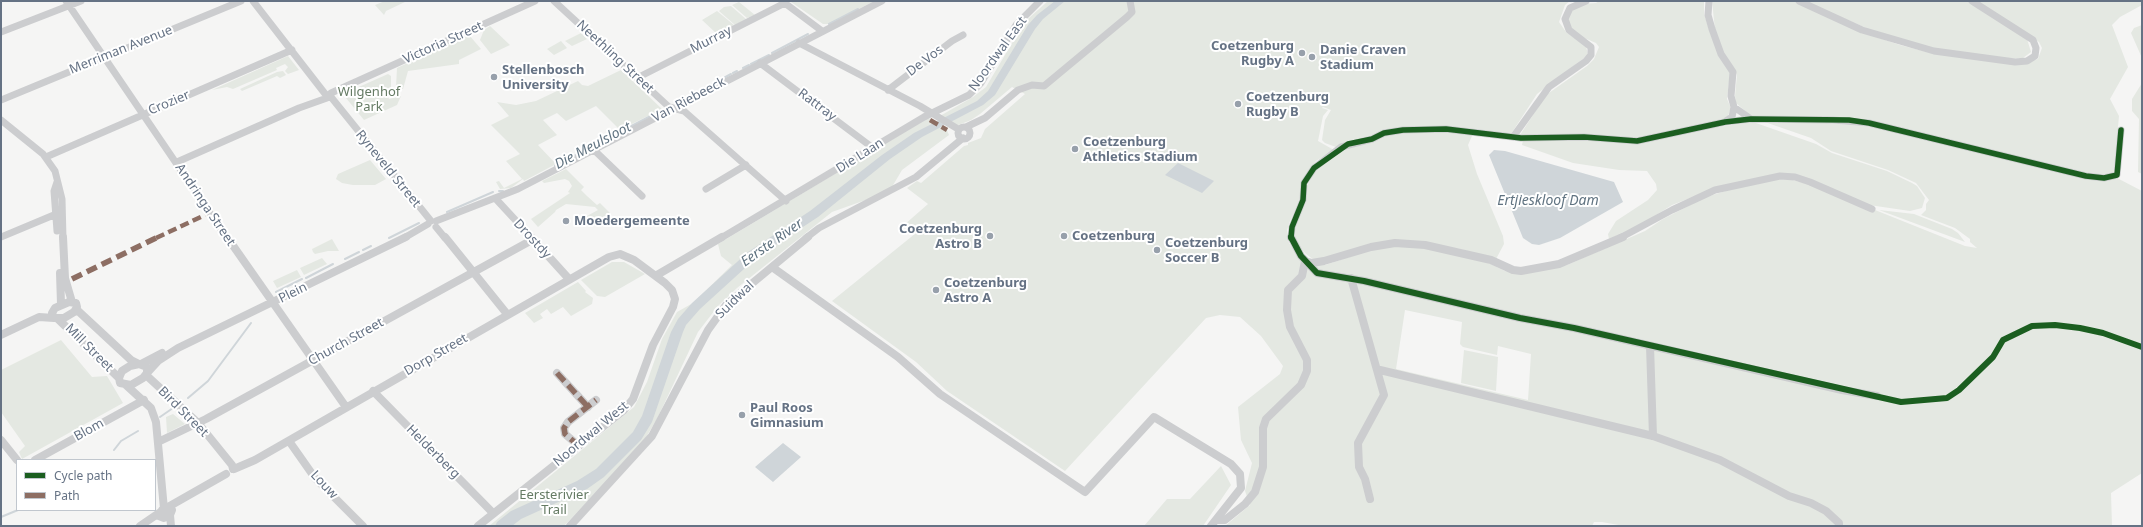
<!DOCTYPE html>
<style>
body{margin:0}
#map{position:relative;width:2143px;height:527px;overflow:hidden;background:#f5f5f4;font-family:"Noto Sans",sans-serif}
canvas{display:block}
.frame{position:absolute;inset:0;border:2px solid #657284;pointer-events:none}
.legend{position:absolute;left:16px;top:459px;width:140px;height:52px;box-sizing:border-box;background:#fff;border:1px solid #c1c7ce;margin:0;padding:5px 7px;list-style:none;font-size:12px;color:#657284}
.legend li{display:flex;align-items:center;gap:8px;height:20px}
.legend b{width:20px;border:1px solid #c1c7ce}
</style>
<div id="map">
<canvas width="2143" height="527"></canvas>
<div class="frame"></div>
<ul class="legend">
<li><b style="height:5px;background:#1b5e20"></b>Cycle path</li>
<li><b style="height:5px;background:#8d6e63"></b>Path</li>
</ul>
</div>
<script>
const ctx = document.querySelector('canvas').getContext('2d');
ctx.lineJoin = 'round';
function paint(path, color) { ctx.fillStyle = color; ctx.fill(path, 'evenodd'); }
const toPath = rows => new Path2D(rows.map(r => 'M' + r).join(''));
function strokePath(path, color, width, dash) { ctx.strokeStyle = color; ctx.lineWidth = width; ctx.lineCap = dash ? 'butt' : 'round'; ctx.setLineDash(dash || []); ctx.stroke(path); }
function drawText(font, color, halo, rows, align = 'center') {
  ctx.font = font + ' "Noto Sans",sans-serif'; ctx.lineWidth = 4; ctx.setLineDash([]); ctx.textBaseline = 'middle'; ctx.strokeStyle = halo; ctx.fillStyle = color; for (const [text, x, y, turn = 0] of rows) {
    ctx.save(); ctx.translate(x, y); ctx.rotate((+turn || 0) * Math.PI / 180); ctx.textAlign = isNaN(turn) ? turn : align; if (halo) ctx.strokeText(text, 0, 0); ctx.fillText(text, 0, 0); ctx.restore();
  }
}
paint(toPath([
 [385,1,407,1,386,11,384,15,375,5],
 [795,1,875,1,828,24,823,24,791,2],
 [1048,1,1570,1,1565,5,1559,22,1566,32,1586,46,1588,55,1537,94,1511,134,1480,130,1472,136,1468,145,1477,174,1503,236,1504,244,1496,259,1460,249,1400,240,1324,259,1314,260,1306,254,1296,243,1293,229,1306,202,1306,188,1313,175,1320,165,1341,150,1366,144,1382,138,1378,133,1336,147,1325,143,1322,140,1325,120,1331,110,1323,107,1322,108,1328,110,1323,116,1318,141,1334,150,1316,161,1310,169,1301,186,1301,199,1290,221,1287,230,1289,243,1303,262,1325,265,1377,248,1402,245,1443,250,1491,264,1505,271,1519,273,1534,272,1567,265,1645,231,1663,219,1706,197,1729,190,1774,179,1793,180,1815,186,1965,246,1977,248,1970,242,1970,239,1955,228,1921,215,1926,210,1926,204,1929,200,1916,183,1888,170,1831,151,1811,138,1759,120,1850,122,1869,125,2093,179,2119,179,2142,191,2142,473,2111,493,2112,526,1624,526,1602,522,1594,522,1592,526,1225,526,1250,505,1245,491,1252,463,1241,440,1238,407,1280,374,1283,366,1261,336,1240,317,1220,315,1206,318,1065,471,947,391,916,362,832,301,916,233,904,225,928,204,907,188,917,181,921,183,964,146,968,145,968,143,981,138,985,129,1025,94,1012,87,980,114,971,120,956,126,941,118,940,116,973,97,986,87,1021,28,1029,18],
 [1405,310,1462,322,1460,344,1463,347,1497,355,1498,346,1531,354,1528,400,1396,369],
 [1599,1,1704,1,1704,14,1712,38,1730,73,1727,99,1731,108,1728,116,1723,119,1641,138,1520,135,1546,95,1587,66,1594,59,1599,47,1596,43,1582,37,1572,29,1568,20,1571,11,1582,4,1596,3],
 [1712,1,1795,1,1864,33,1900,45,1931,53,2022,64,2038,59,2042,48,2039,42,1976,1,2142,1,2142,5,2120,17,2112,25,2128,67,2110,99,2119,116,2114,170,2112,175,2095,175,1901,129,1752,117,1736,103,1735,96,1737,75,1724,54,1715,30],
 [1804,1,1968,1,2027,39,2031,52,2023,58,2006,59,1945,51,1882,35],
 [739,2,755,15,747,18,732,5],
 [731,6,746,19,735,25,719,11,724,7],
 [717,11,734,25,717,34,702,20],
 [2142,25,2142,58,2131,33,2134,28],
 [490,26,510,45,491,54,480,40,484,30],
 [581,33,587,39,572,46,565,41],
 [469,35,481,49,459,60,459,64,408,71,403,89,396,87,397,68],
 [561,41,567,48,554,55,547,49],
 [288,56,299,70,288,74,285,71,288,67,285,64,276,68,277,70,233,89,227,87,212,90],
 [621,70,662,109,620,130,596,106,566,121,557,113,543,120,557,135,538,145,556,164,524,181,523,179,511,188,500,189,496,182,499,181,504,188,522,179,506,161,520,154,491,125,509,116,497,102,516,105,536,101,578,81,582,85,588,86],
 [283,71,286,75,280,78,277,76,242,91,240,89,277,72],
 [388,74,391,76,391,87,386,92,389,99,401,96,397,105,364,120,346,98,352,90],
 [2142,83,2142,174,2138,172,2139,119,2132,111,2132,99],
 [928,118,946,128,949,135,902,170,892,187,874,197,832,212,737,288,718,306,698,332,657,419,642,444,564,526,489,526,634,407,647,382,662,339,677,312,693,303,732,265,721,256,718,244],
 [1753,122,1816,144,1832,153,1887,171,1912,183,1917,186,1925,198,1922,208,1910,211,1869,205,1801,176,1724,185,1672,205,1636,228,1609,239,1608,234,1616,221,1648,200,1657,190,1656,184,1647,171,1619,170,1573,163,1522,145,1523,140,1565,139,1612,142],
 [370,160,386,179,375,185,353,185,342,183,336,179,338,174],
 [566,169,584,187,581,190,587,196,597,205,600,203,612,215,590,226,587,223,587,216,598,210,595,207,566,204,556,210,555,212,538,227,531,219,570,193,568,192,572,186,569,181,565,179,544,183,542,181],
 [1879,210,1914,214,1952,229,1958,233,1965,242],
 [332,239,339,251,328,251,315,254,313,252,312,249],
 [322,258,327,264,304,275,300,268],
 [612,262,624,262,645,274,605,297,597,296,581,280],
 [297,270,301,277,277,288,273,281],
 [578,282,586,291,585,292,593,298,592,304,571,316,563,307,551,314,547,309,540,314,543,318,534,323,525,313],
 [61,340,92,377,107,376,123,403,22,459,19,452,25,446,1,412,1,370],
 [1464,350,1498,357,1496,391,1461,383],
 [173,414,185,424,167,433,166,417],
 [1221,466,1231,485,1203,526,1144,526,1167,499,1190,499]
]), '#e4e8e2');
paint(toPath([
 [1494,150,1505,151,1614,182,1623,202,1560,238,1539,245,1532,244,1523,238,1489,155],
 [1178,163,1214,181,1202,193,1165,175],
 [783,443,801,457,773,482,755,467]
]), '#cfd5d9');
strokePath(toPath([
 [829,24,858,9],
 [772,53,808,34],
 [751,64,769,55],
 [743,68,749,65],
 [733,73,737,71],
 [711,85,731,74],
 [706,87,708,86],
 [676,103,702,90],
 [555,166,662,110],
 [499,191,503,191],
 [447,212,493,192],
 [389,238,419,223],
 [363,250,371,246],
 [345,259,359,252],
 [306,278,333,264],
 [276,292,302,279],
 [188,398,208,381,251,323],
 [160,417,173,408],
 [114,450,121,441,138,431],
 [1,517,18,510]
]), '#cfd5d9', 2);
paint(toPath([
 [1055,1,1065,1,1043,19,1035,29,995,95,983,105,922,137,890,159,818,217,756,258,700,309,686,325,683,332,652,422,641,440,604,477,587,489,521,519,512,526,495,526,497,522,511,511,577,481,596,469,633,432,642,416,671,332,678,319,692,303,748,252,810,211,882,155,914,133,977,101,988,91,1028,25,1037,15,1055,1]
]), '#cfd5d9');
strokePath(toPath([
 [66,1,227,238],
 [253,1,326,95],
 [554,1,669,107,684,111,786,201],
 [782,1,822,31],
 [1709,1,1708,15,1712,29,1721,54,1733,72,1731,96,1734,107],
 [1799,1,1862,30,1934,51,2015,62,2027,61,2035,56,2036,48,2033,40,1972,1],
 [1,32,81,1],
 [799,43,920,106,958,129],
 [760,63,873,148],
 [637,78,785,3],
 [888,90,952,41,963,35],
 [331,93,535,1],
 [331,97,431,221],
 [1,100,241,1],
 [1,120,43,154,55,171,62,199,63,238],
 [1726,121,1732,117,1734,107,1751,119],
 '958 133a6 6 0 1 1 12 0a6 6 0 1 1-12 0Z',
 [966,127,985,118,1018,90,1032,85,1044,86,1127,17,1132,12,1130,1],
 [1513,137,1549,87,1586,61,1591,55,1591,47,1569,30,1565,19,1570,8,1586,1],
 [594,150,642,196],
 [46,157,292,50],
 [177,162,299,108,327,98],
 [57,182,54,191,57,231],
 [706,189,746,165],
 [495,198,532,238],
 [436,221,518,189,882,1],
 [436,227,445,238],
 [1,237,61,212],
 [404,238,428,224],
 [721,238,924,117,969,95,981,83,1016,25,1040,1],
 [806,238,819,228,916,177,963,138],
 [1291,238,1292,227,1303,200,1304,183,1314,168,1341,147,1372,139,1384,133,1403,130,1446,129,1521,138,1584,137,1637,141,1725,122,1751,119,1833,120,1869,123,2086,176,2104,178,2117,175,2121,130],
 [1620,238,1672,210,1715,190,1780,176,1795,177,1810,182,1872,209]
]), '#cccdcf', 7);
strokePath(toPath([
 [63,237,65,278,72,302],
 [227,237,346,407],
 [445,237,507,314],
 [531,237,569,279],
 [1291,237,1301,256,1317,273,1364,281,1520,318,1574,328,1842,390,1877,396],
 [1305,261,1312,263,1324,261,1371,247,1395,243,1425,245,1491,260,1513,270,1521,271,1559,264,1623,237],
 [772,267,898,357,940,394,1085,492,1154,417,1231,464,1240,474,1241,488,1211,526],
 [60,273,61,304],
 [657,275,722,237],
 [1351,278,1384,395,1358,443,1359,467,1365,479,1370,499],
 [69,302,76,303,77,307,74,312,64,318,54,318,52,313,55,308,69,302],
 [76,309,131,360,139,364],
 [58,319,119,378],
 [1,335,39,317,54,318],
 [1650,346,1653,436],
 [139,364,147,367,147,373,143,378,131,385,120,383,119,378,122,371,130,366,139,364],
 [141,364,162,353],
 [1380,370,1653,436,1720,460,1789,496,1811,503,1826,511,1839,523,1839,526],
 [147,373,158,361,178,348,406,237],
 [557,373,588,407],
 [146,375,198,423,232,465,233,469],
 [126,385,151,408,156,422,164,509],
 [373,391,493,513],
 [1,440,17,460],
 [289,441,315,478,363,526],
 [158,442,206,419,532,240],
 [579,446,565,434,564,428,568,422,596,400],
 [35,460,144,400],
 [234,469,255,460,609,257,620,254,634,260,665,283,672,290,675,299,673,307,653,345,633,399,624,410,478,526],
 [168,507,226,474],
 [170,507,172,510,170,515,164,518,159,516,162,510,170,507],
 [170,515,171,526],
 [1216,520,1225,520,1245,504,1255,492,1263,467,1263,428,1266,419,1301,385,1307,371,1307,360,1290,327,1287,310,1288,290,1302,276,1305,261],
 [140,526,159,513],
 [570,526,652,436,708,330,726,305,808,237]
]), '#cccdcf', 8);
strokePath(toPath([
 [930,120,947,130],
 [156,238,205,215]
]), '#8d6e63', 4.5, [9, 4.5]);
strokePath(toPath([
 [72,279,158,237],
 [557,373,588,407],
 [579,446,565,434,564,428,568,422,596,400]
]), '#8d6e63', 5.5, [11, 5.5]);
strokePath(toPath([
 [1291,238,1292,227,1303,200,1304,183,1314,168,1348,144,1372,139,1384,133,1403,130,1446,129,1521,138,1584,137,1637,141,1725,122,1751,119,1849,120,1869,123,2086,176,2104,178,2117,175,2121,130]
]), '#1b5e20', 5.5);
strokePath(toPath([
 [1291,237,1301,256,1317,273,1364,281,1520,318,1574,328,1901,402,1947,398,1959,390,1993,357,2003,340,2032,326,2055,325,2080,328,2103,333,2142,347]
]), '#1b5e20', 6);
for (const [x, y, r, color] of [
 [1302,53,4,"#97a0ab"],
 [1312,57,4,"#97a0ab"],
 [494,77,4,"#97a0ab"],
 [1238,104,4,"#97a0ab"],
 [1075,149,4,"#97a0ab"],
 [566,221,4,"#97a0ab"],
 [990,236,4,"#97a0ab"],
 [1064,236,4,"#97a0ab"],
 [1157,250,4,"#97a0ab"],
 [936,290,4,"#97a0ab"],
 [742,415,4,"#97a0ab"]
]) { const dot = new Path2D(); dot.arc(x, y, r, 0, 2 * Math.PI); ctx.fillStyle = color; ctx.fill(dot); strokePath(dot, '#fff', 1.5); }
drawText('13px', '#657284', '#fff', [
 ["Murray",711,40,-27],
 ["Victoria Street",443,43,-24],
 ["Merriman Avenue",121,50,-22],
 ["Noordwal East",998,54,-54],
 ["Neethling Street",615,57,43],
 ["De Vos",925,61,-37],
 ["Van Riebeeck",689,100,-28],
 ["Crozier",169,103,-23],
 ["Rattray",817,105,37],
 ["Die Laan",860,156,-32],
 ["Ryneveld Street",388,169,51],
 ["Andringa Street",205,205,56],
 ["Drostdy",532,239,47],
 ["Plein",293,293,-26],
 ["Suidwal",735,300,-44],
 ["Church Street",346,342,-29],
 ["Mill Street",89,348,45],
 ["Dorp Street",436,355,-30],
 ["Bird Street",183,412,45],
 ["Blom",89,430,-29],
 ["Noordwal West",591,434,-40],
 ["Helderberg",433,452,45],
 ["Louw",324,485,47]
]);
drawText('bold 13px', '#657284', '#fff', [
 ["Coetzenburg",1294,46,"right"],
 ["Rugby A",1294,61,"right"],
 ["Danie Craven",1320,50],
 ["Stadium",1320,65],
 ["Stellenbosch",502,70],
 ["University",502,85],
 ["Coetzenburg",1246,97],
 ["Rugby B",1246,112],
 ["Coetzenburg",1083,142],
 ["Athletics Stadium",1083,157],
 ["Moedergemeente",574,221],
 ["Coetzenburg",982,229,"right"],
 ["Astro B",982,244,"right"],
 ["Coetzenburg",1072,236],
 ["Coetzenburg",1165,243],
 ["Soccer B",1165,258],
 ["Coetzenburg",944,283],
 ["Astro A",944,298],
 ["Paul Roos",750,408],
 ["Gimnasium",750,423]
], 'left');
drawText('13px', '#657b64', '#fff', [
 ["Wilgenhof",369,92],
 ["Park",369,107],
 ["Eersterivier",554,495],
 ["Trail",554,510]
]);
drawText('italic 14px', '#607381', '#fff', [
 ["Die Meulsloot",593,146,-28],
 ["Ertjieskloof Dam",1548,201],
 ["Eerste River",772,243,-35]
]);
</script>
